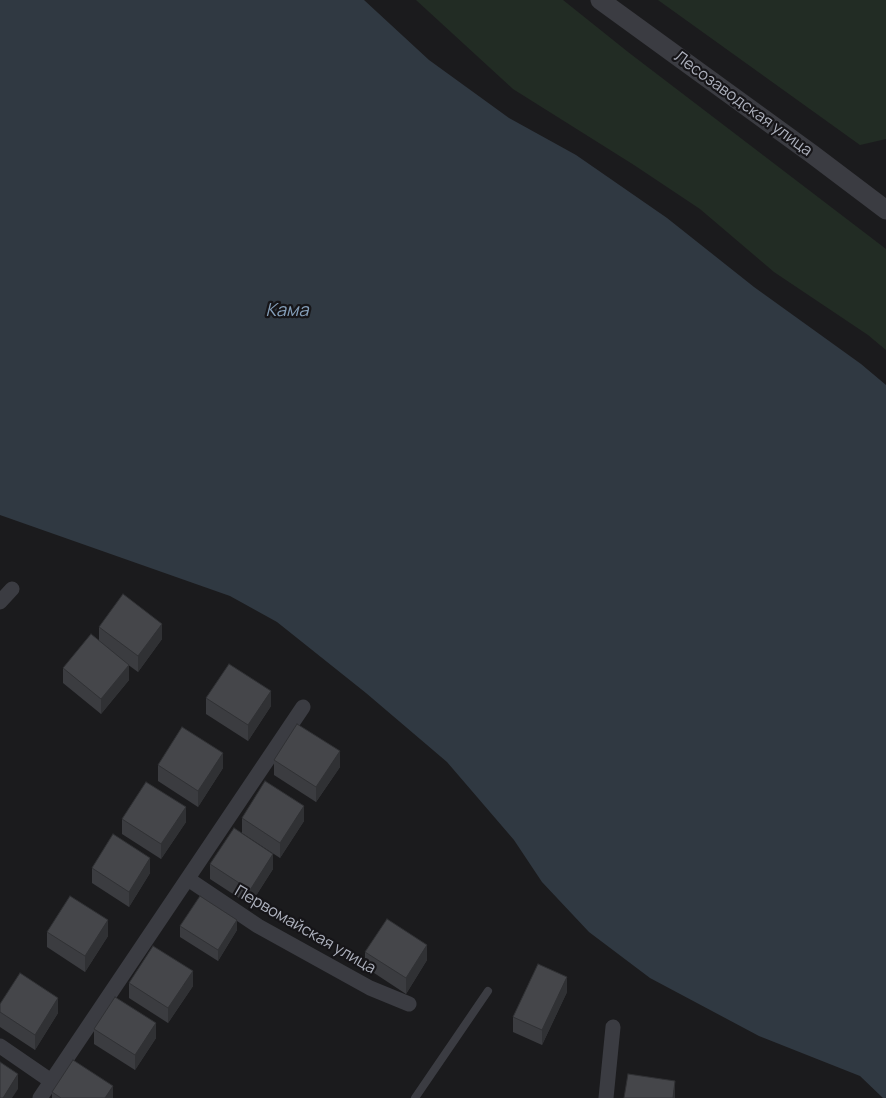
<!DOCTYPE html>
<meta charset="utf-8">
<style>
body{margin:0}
canvas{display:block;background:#1b1b1d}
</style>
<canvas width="886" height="1098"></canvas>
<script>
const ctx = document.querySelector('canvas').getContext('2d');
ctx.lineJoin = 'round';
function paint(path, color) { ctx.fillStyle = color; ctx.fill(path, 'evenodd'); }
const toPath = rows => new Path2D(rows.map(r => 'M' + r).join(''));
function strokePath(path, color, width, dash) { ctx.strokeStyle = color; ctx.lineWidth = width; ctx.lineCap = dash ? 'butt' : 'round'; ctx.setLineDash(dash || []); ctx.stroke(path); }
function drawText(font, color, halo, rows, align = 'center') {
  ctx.font = font + ' Manrope,sans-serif'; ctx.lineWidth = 4.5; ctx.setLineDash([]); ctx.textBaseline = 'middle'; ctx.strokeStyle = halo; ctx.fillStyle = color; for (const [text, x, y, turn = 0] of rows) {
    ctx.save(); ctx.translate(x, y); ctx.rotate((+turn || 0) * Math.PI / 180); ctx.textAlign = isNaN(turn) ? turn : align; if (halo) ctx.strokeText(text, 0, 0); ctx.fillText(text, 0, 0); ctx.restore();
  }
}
paint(toPath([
 [416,0,563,0,628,52,886,249,886,350,868,335,774,272,700,209,634,165,513,89],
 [658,0,886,0,886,139,860,145]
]), '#222c24');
paint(toPath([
 [0,0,364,0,429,60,509,118,576,155,667,218,754,287,861,364,886,385,886,1098,883,1098,860,1076,759,1036,650,978,589,932,542,882,514,840,447,762,366,693,277,622,230,596,0,515]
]), '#303942');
strokePath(toPath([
 [415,1098,488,991]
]), '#3b3c42', 8);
strokePath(toPath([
 [0,602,12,589],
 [188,879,258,926,370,988,409,1004],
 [0,1046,51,1081],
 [40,1098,303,707],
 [606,1098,613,1027]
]), '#3b3c42', 15);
strokePath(toPath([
 [600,0,812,154,886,210]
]), '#3b3c42', 19);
paint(toPath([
 [99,627,162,639,138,672,127,664,129,680,101,714,63,683,63,668,99,640],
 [206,698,271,706,248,741,206,714],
 [274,760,340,767,316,802,274,775],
 [158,765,223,768,198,807,158,781],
 [242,818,304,821,280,858,242,833],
 [122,819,186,822,161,859,122,834],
 [210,864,273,869,250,905,210,879],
 [92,868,150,873,129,907,92,883],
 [180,926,237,930,218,961,180,937],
 [47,932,108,936,85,972,47,947],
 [365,952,427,960,406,994,365,967],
 [129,983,193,986,168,1023,129,998],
 [567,992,542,1045,513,1032,513,1017],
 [0,1004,58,1013,35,1050,0,1027],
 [94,1029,156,1038,135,1070,94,1044],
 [52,1092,113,1098,52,1098]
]), '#3b3c40');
paint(toPath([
 [162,624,162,639,138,672,138,656],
 [129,665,129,680,101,714,101,699],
 [271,691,271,706,248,741,248,725],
 [340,751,340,767,316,802,316,787],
 [223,753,223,768,198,807,198,791],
 [304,806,304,821,280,858,280,843],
 [186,807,186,822,161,859,161,844],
 [273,854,273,869,250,905,250,890],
 [150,858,150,873,129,907,129,892],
 [108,920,108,936,85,972,85,956],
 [237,920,237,930,218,961,218,950],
 [427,945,427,960,406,994,406,978],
 [193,971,193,986,168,1023,168,1008],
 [567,977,567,992,542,1045,542,1030],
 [58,998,58,1013,35,1050,35,1035],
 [156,1023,156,1038,135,1070,135,1055],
 [18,1074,18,1089,12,1098,3,1098],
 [675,1081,675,1098,673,1098],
 [113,1086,113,1098,105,1098]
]), '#303134');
const building = toPath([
 [123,594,162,624,138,656,99,627,123,594],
 [91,634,129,665,101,699,63,668,91,634],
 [229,664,271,691,248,725,206,698,229,664],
 [297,724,340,751,316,787,274,760,297,724],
 [182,727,223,753,198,791,158,765,182,727],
 [265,781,304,806,280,843,242,818,265,781],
 [146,782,186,807,161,844,122,819,146,782],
 [234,828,273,854,250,890,210,864,234,828],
 [113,834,150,858,129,892,92,868,113,834],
 [70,896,108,920,85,956,47,932,70,896],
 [200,896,237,920,218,950,180,926,200,896],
 [387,919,427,945,406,978,365,952,387,919],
 [153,946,193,971,168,1008,129,983,153,946],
 [538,964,567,977,542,1030,513,1017,538,964],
 [20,973,58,998,35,1035,0,1012,0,1004,20,973],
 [115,997,156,1023,135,1055,94,1029,115,997],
 [73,1060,113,1086,105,1098,61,1098,52,1092,73,1060],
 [0,1062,18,1074,3,1098,0,1098,0,1062],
 [628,1074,675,1081,673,1098,624,1098,628,1074]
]);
paint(building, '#45464a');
strokePath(building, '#303134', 1);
drawText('16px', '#adb1bd', '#161518', [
 ["Лесозаводская улица",743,104,36],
 ["Первомайская улица",305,930,30]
]);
drawText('italic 18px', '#849eb8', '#161518', [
 ["Кама",287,311]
]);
</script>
